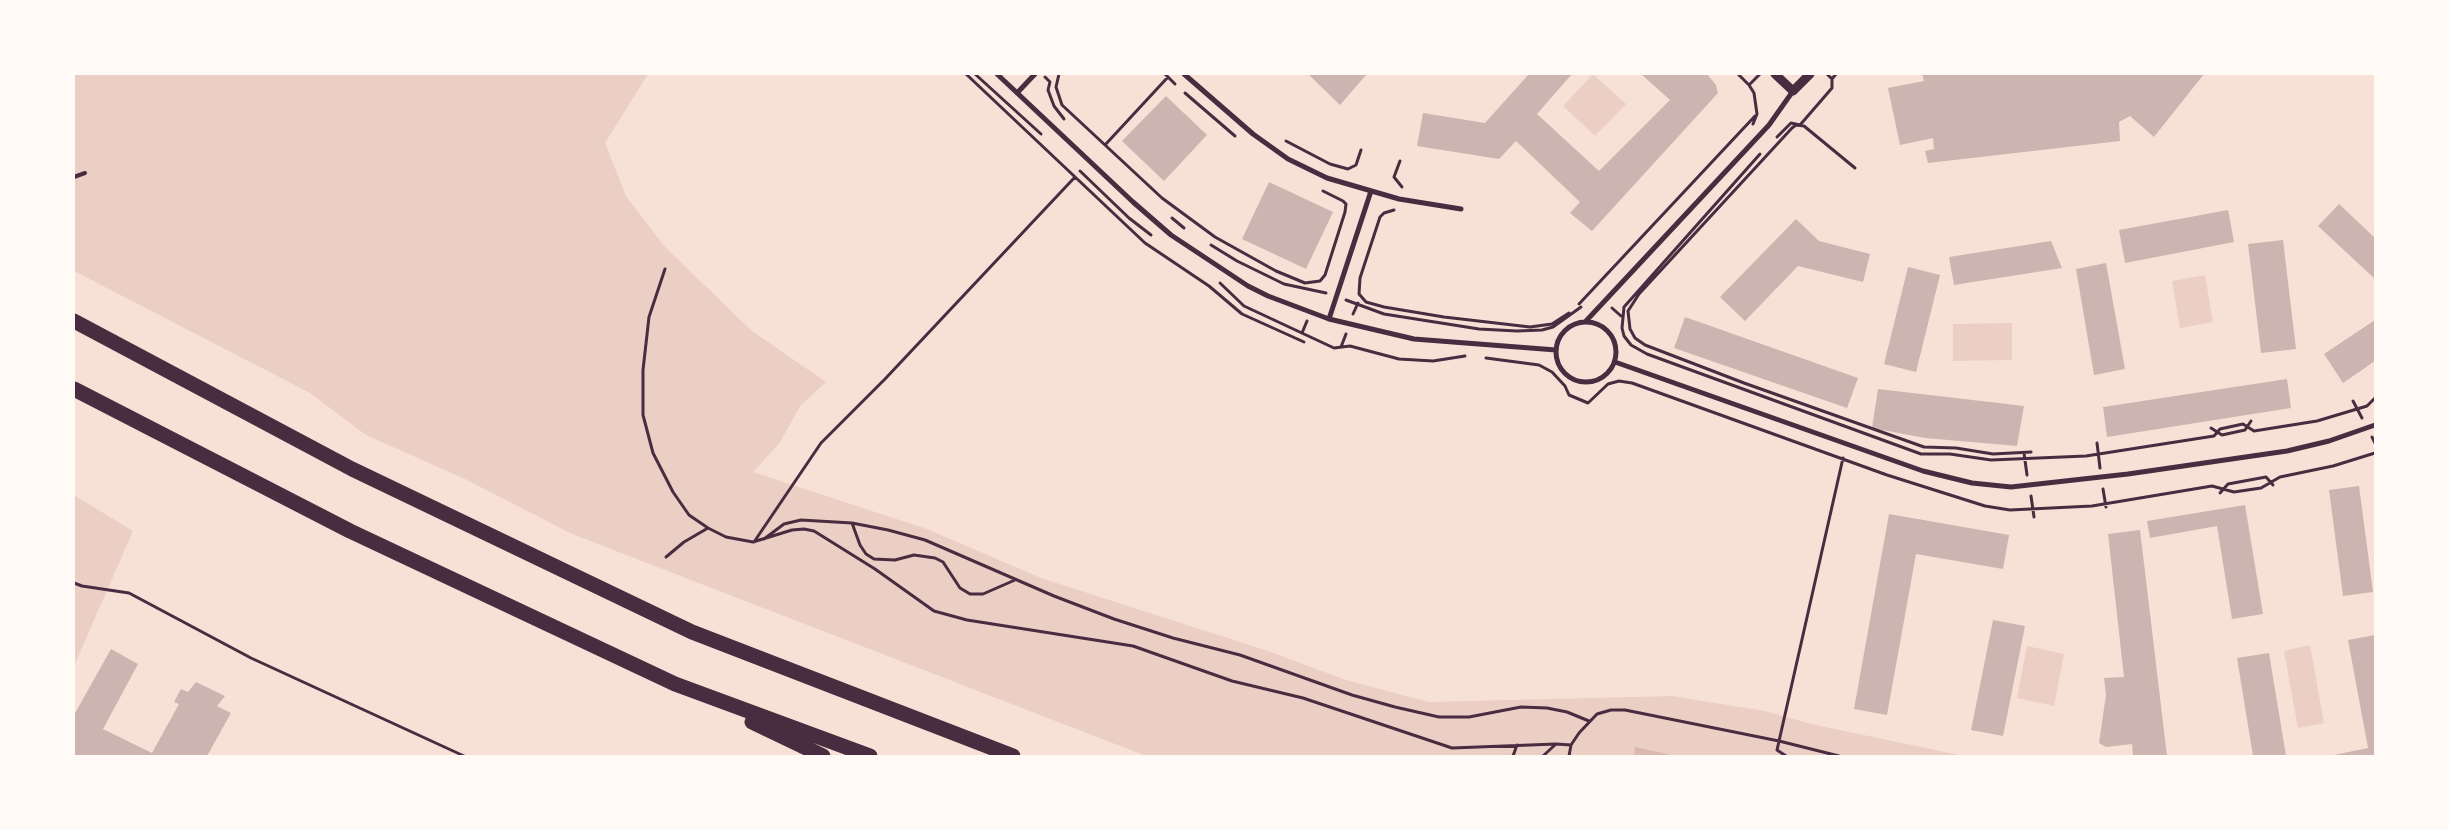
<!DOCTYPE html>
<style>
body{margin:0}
#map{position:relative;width:2449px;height:830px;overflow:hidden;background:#f7e1d7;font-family:"DejaVu Sans",sans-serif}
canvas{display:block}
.frame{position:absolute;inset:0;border:75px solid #fffaf5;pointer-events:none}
</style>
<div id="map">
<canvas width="2449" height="830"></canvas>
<div class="frame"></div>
</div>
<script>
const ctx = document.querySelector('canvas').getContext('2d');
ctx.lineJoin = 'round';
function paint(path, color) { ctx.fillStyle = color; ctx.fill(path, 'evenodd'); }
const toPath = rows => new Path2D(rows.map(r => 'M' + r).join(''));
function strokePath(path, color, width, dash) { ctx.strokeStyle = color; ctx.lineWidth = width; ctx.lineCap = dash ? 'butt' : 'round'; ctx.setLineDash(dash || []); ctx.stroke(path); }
paint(toPath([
 [74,74,648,74,605,143,626,196,665,247,752,331,826,382,800,406,779,444,753,472,927,529,1041,578,1268,651,1346,680,1429,702,1672,696,1765,711,1811,724,1964,756,1146,756,572,534,465,479,366,435,310,393,74,271],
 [1593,74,1626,104,1595,136,1563,106],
 [2205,275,2213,322,2180,328,2172,281],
 [2012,323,2012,360,1953,361,1953,324],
 [74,495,133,531,74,666],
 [2310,645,2324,723,2298,728,2284,651],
 [2027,646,2064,654,2054,706,2017,698]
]), '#ebcfc5');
paint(toPath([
 [1635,747,1676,756,1634,756]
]), '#dcb8b0');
paint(toPath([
 [1308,74,1365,74,1366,75,1340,105],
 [1529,74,1572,74,1537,114,1599,171,1670,100,1641,74,1707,74,1716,85,1718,93,1592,231,1570,213,1580,202,1516,141,1499,159,1417,146,1423,113,1485,123],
 [1922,74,2204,74,2154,137,2130,116,2119,122,2120,141,1928,163,1925,151,1934,149,1933,138,1900,145,1888,88,1924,81],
 [1166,96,1207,135,1164,181,1122,141],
 [1269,182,1333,212,1306,269,1242,239],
 [2339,204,2375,238,2375,279,2318,226],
 [2228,210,2234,242,2125,263,2119,230],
 [1796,219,1819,241,1870,254,1863,282,1798,266,1745,321,1720,297],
 [2283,240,2296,349,2261,353,2248,244],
 [2051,241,2062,268,1954,285,1949,257],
 [2106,263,2125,369,2094,375,2076,269],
 [1908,267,1940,275,1916,372,1884,364],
 [1685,317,1858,378,1847,408,1674,348],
 [2375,320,2375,361,2343,383,2324,354],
 [2287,379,2291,408,2107,437,2103,407],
 [1878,389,2024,406,2017,446,1925,438,1872,428],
 [2359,486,2373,592,2343,596,2329,490],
 [2245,505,2263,614,2232,619,2217,526,2150,538,2147,521],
 [1889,514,2009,535,2003,569,1916,554,1887,715,1854,709],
 [2140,530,2167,756,2133,756,2132,744,2106,747,2099,743,2106,695,2104,678,2124,677,2108,534],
 [1993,620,2025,626,2003,736,1971,730],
 [2375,635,2375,756,2335,756,2334,755,2368,748,2348,640],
 [111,649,138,664,103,729,152,753,179,704,174,702,181,689,188,692,196,682,225,696,217,706,231,713,207,756,74,756,74,715],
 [2269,653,2286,756,2253,756,2237,658]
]), '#ccb4b1');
strokePath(toPath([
 [966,74,1145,243,1209,286,1242,314,1304,342],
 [975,74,1041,134],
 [1059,74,1056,87,1062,105,1162,198,1215,237,1276,271,1305,283,1320,281,1325,275,1345,212,1346,204,1343,201,1323,191],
 [1165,74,1175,84],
 [1738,74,1749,85,1754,93,1757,114,1753,124],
 [1827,74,1832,79],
 [1045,77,1050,82,1048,90,1054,106,1064,119],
 [1749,85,1760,74],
 [1185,93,1235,136],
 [1777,137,1791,123,1800,125,1832,88,1832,79,1836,74],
 [1286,141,1330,164,1348,169,1356,165,1361,150],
 [1105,145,1168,77],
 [1760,154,1624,307,1622,328,1624,336,1631,345,1647,354,1921,454,1950,454,1991,460,2086,456,2214,436,2220,429,2243,424,2254,431,2317,421,2367,406,2375,398],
 [1400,161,1394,177,1402,187],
 [1855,168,1804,126,1796,125,1792,128,1639,294,1628,311,1630,329,1635,338,1645,345,1744,383,1924,447,1956,448,1993,454,2031,452],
 [1080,171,1129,218,1151,235],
 [1394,210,1384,213,1380,217,1360,278,1359,294,1366,302,1384,307,1444,317,1530,327,1552,324,1569,313],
 [1172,218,1184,228],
 [1211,245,1237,261,1284,284,1326,293],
 [665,269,649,317,643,370,643,415,653,453,673,492,689,515,708,528,726,537,753,542,792,530,804,529,814,531,875,569,934,611,967,620,1133,646,1232,681,1303,698,1452,748,1556,744,1571,745],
 [1220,283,1244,306,1334,348,1350,346,1399,359,1433,361,1465,356],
 [1346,300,1384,314,1479,329,1517,331,1542,330,1553,327,1581,307],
 [1579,304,1755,116],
 [1612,308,1621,316],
 [1353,314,1358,303],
 [1302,333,1307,321],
 [1341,347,1346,334],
 [1486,358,1539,365,1552,372,1565,386,1569,395,1588,403,1608,384,1619,381,1632,383,1887,475,1985,506,2010,510,2092,506,2212,486,2234,492,2261,488,2280,477,2333,466,2375,453],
 [2353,401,2362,418],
 [2211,428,2222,435,2245,430,2251,421],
 [2372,437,2375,443],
 [2097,443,2100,468],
 [2024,453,2027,475],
 [2103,489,2106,507],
 [2220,493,2228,484,2266,477,2273,485],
 [2031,496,2034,517],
 [852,523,860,545,866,554,874,559,895,560,914,555,935,558,943,562,960,588,970,594,983,594,1015,580],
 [764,539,784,524,801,520,852,523,888,530,925,540,1054,596,1114,619,1173,638,1240,655,1352,695,1395,707,1439,717,1469,717,1521,707,1547,708,1567,712,1589,721],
 [754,542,821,443,885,379,1075,177],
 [666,557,684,542,708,528],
 [74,583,82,586,129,593,251,658,464,756],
 [1513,756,1517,745],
 [1543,756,1556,744],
 [1569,756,1571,745,1579,733,1597,714,1611,710,1625,710,1779,741,1839,756],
 [1786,756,1777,750,1843,458]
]), '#4a2c40', 3);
strokePath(toPath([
 [74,177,85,173]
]), '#4a2c40', 4);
strokePath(toPath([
 [997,74,1133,202,1171,235,1248,286,1268,296,1329,319,1414,339,1556,350],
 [1184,74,1253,134,1288,159,1327,178,1399,199,1461,209],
 [1017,93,1035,74],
 [1329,319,1371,191],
 [1586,321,1769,125,1793,91],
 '1556 352a30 30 0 1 1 60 0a30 30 0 1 1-60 0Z',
 [1615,362,1923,471,1972,483,2011,487,2128,474,2287,451,2329,441,2375,425]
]), '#4a2c40', 5);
strokePath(toPath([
 [1775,74,1793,91,1810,74]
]), '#4a2c40', 9);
strokePath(toPath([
 [74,321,352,469,692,632,1013,756],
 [74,389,350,531,675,684,870,756],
 [752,722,823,756]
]), '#4a2c40', 15);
</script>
